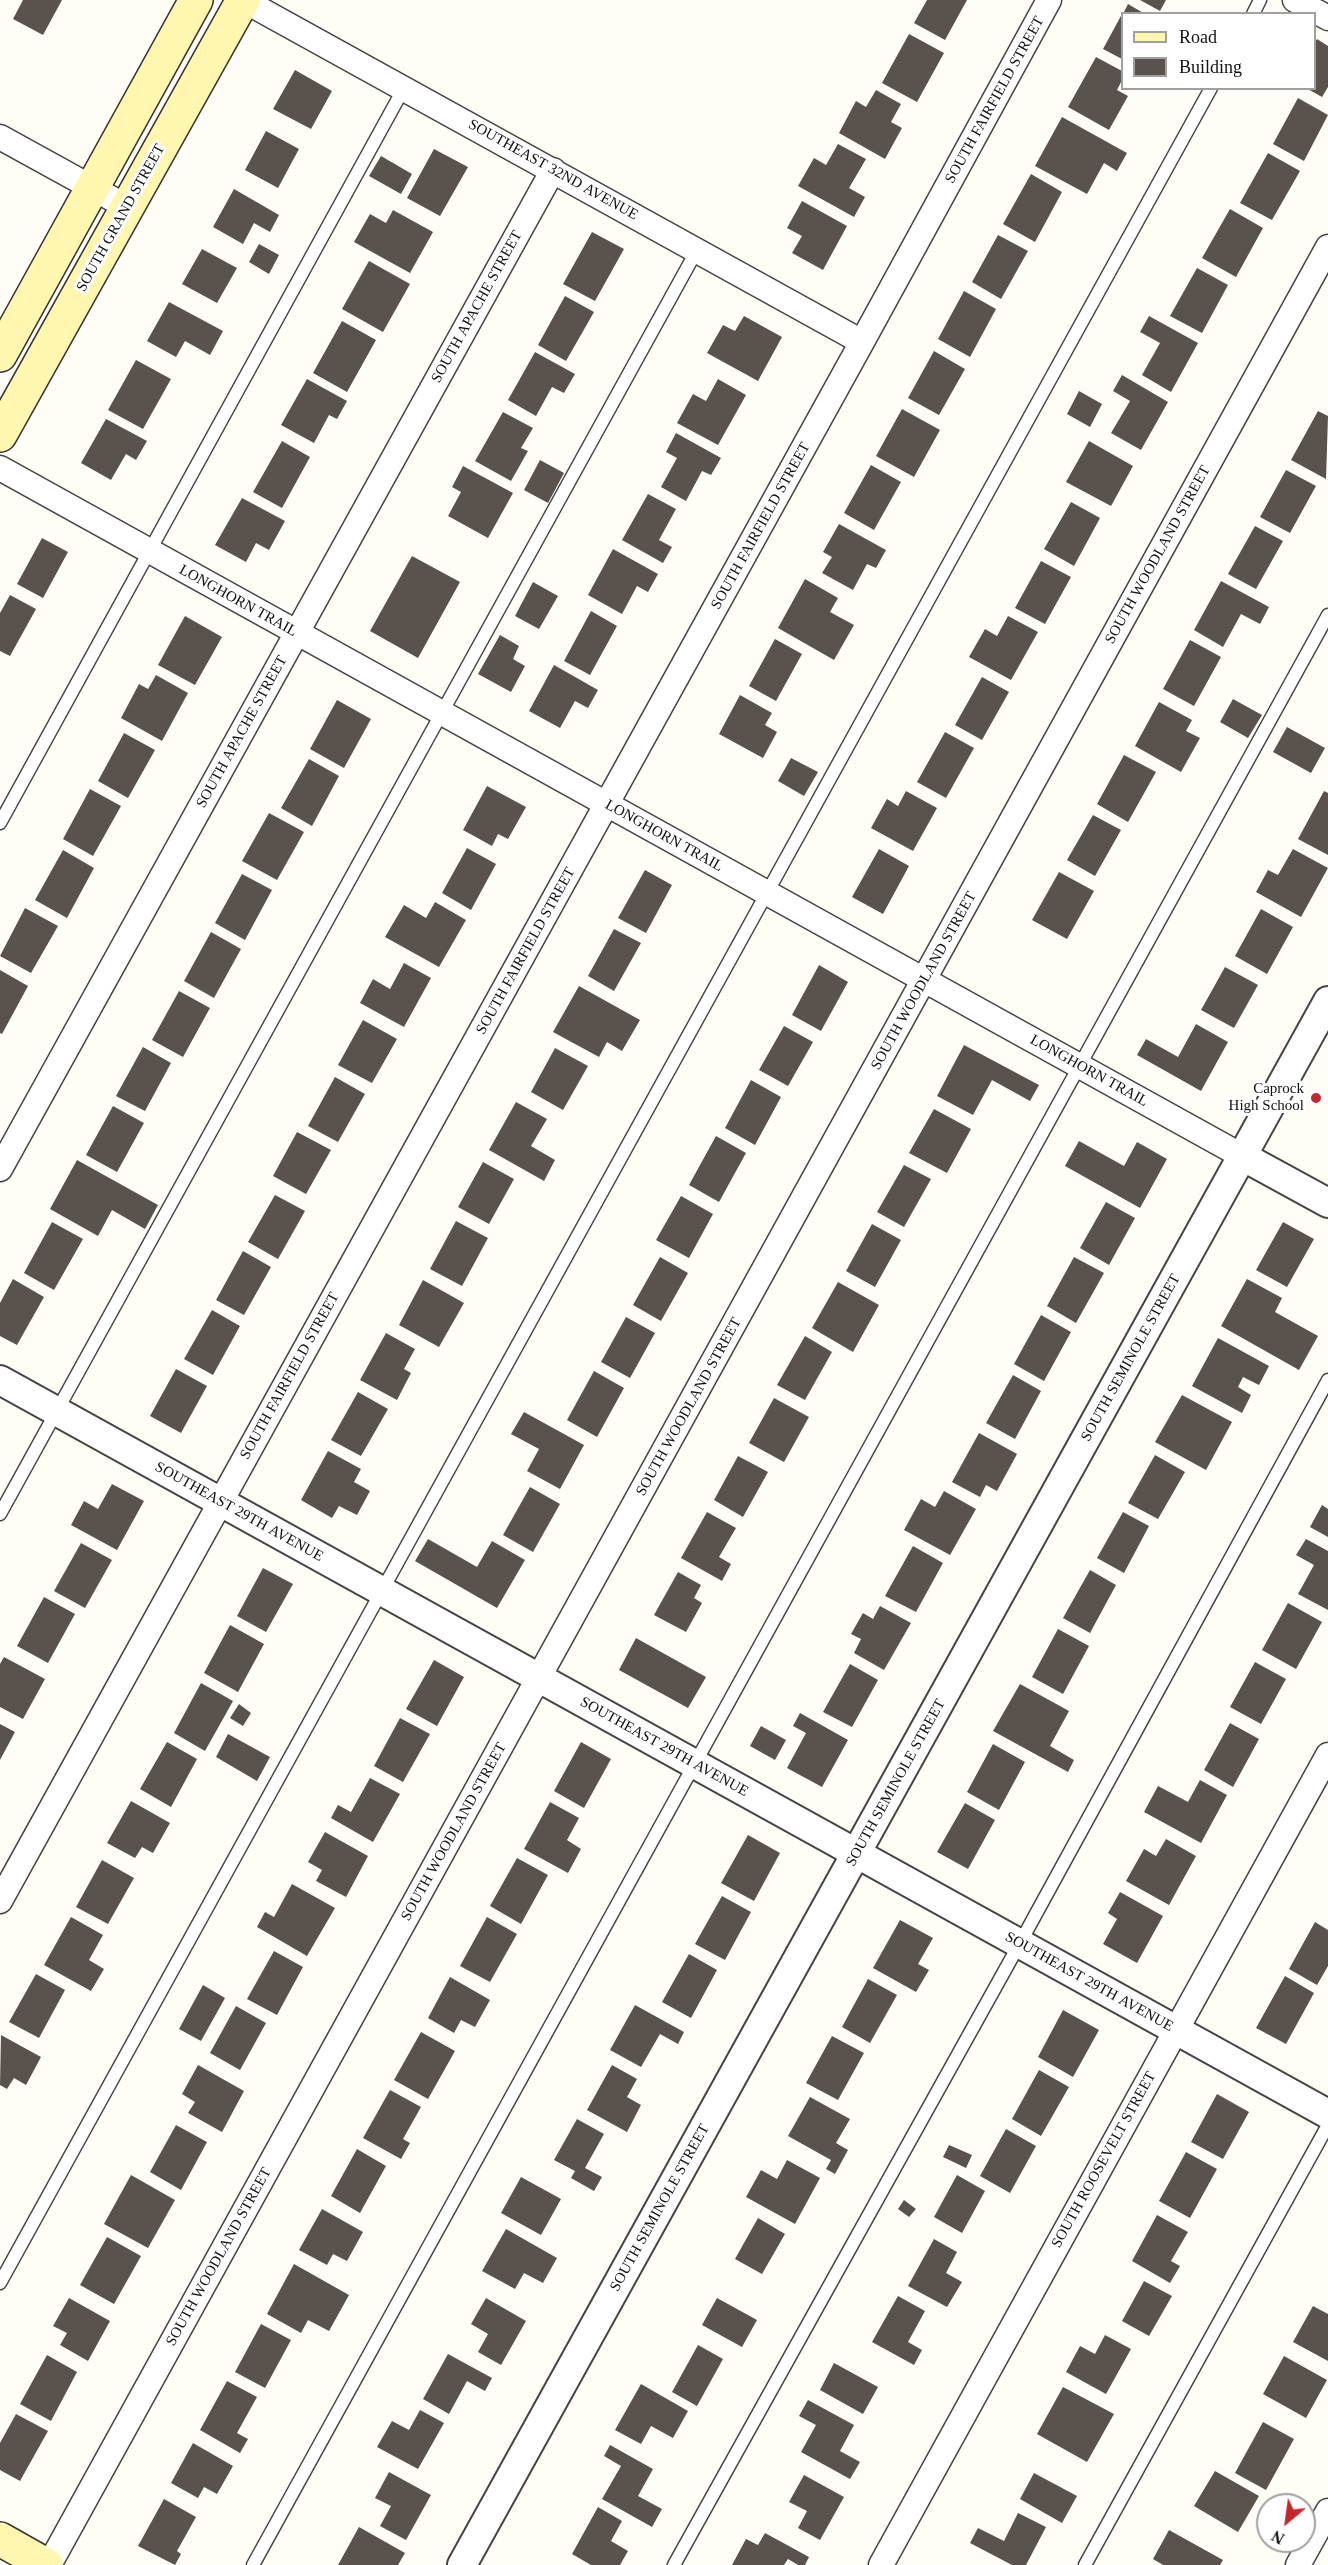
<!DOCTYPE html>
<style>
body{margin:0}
#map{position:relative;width:1328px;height:2565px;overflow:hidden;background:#fffdf5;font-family:"Times New Roman",serif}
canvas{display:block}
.legend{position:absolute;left:1121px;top:12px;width:195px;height:78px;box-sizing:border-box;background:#fff;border:2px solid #a0a0a0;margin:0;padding:8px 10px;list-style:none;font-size:18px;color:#111}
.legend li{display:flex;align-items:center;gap:12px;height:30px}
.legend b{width:30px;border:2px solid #a0a0a0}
.north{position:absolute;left:1256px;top:2493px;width:60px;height:60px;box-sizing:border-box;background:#fff;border:2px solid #a0a0a0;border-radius:50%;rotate:209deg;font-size:16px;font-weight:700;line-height:24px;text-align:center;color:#111}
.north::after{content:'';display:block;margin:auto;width:21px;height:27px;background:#c4262e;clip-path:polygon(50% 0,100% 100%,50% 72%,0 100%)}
</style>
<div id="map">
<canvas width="1328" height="2565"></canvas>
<ul class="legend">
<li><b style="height:8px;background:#fff6b0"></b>Road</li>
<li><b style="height:16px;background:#5a524d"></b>Building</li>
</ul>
<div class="north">N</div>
</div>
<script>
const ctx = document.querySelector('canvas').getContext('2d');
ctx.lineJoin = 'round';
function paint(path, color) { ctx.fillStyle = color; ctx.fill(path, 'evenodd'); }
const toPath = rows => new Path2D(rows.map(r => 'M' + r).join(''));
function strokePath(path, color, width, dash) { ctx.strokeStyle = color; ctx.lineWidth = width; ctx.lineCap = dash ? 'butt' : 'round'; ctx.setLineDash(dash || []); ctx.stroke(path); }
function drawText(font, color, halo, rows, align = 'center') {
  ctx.font = font + ' "Times New Roman",serif'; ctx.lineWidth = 6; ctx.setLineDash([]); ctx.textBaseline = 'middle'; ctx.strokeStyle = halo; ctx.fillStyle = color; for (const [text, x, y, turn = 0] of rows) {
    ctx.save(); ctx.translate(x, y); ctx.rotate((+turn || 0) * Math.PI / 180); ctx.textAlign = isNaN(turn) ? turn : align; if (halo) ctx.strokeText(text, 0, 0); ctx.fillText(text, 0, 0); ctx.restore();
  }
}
paint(toPath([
 [23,0,62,0,43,35,13,19],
 [927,0,967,0,945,40,914,23],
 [1140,0,1166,0,1160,11],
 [1128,4,1145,14,1123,14],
 [1122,14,1122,59,1103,49],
 [909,34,944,53,917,102,882,83],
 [1317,39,1328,46,1328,87,1322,97,1306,88,1314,88,1314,44],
 [1096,57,1122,71,1122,80,1117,90,1128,96,1109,130,1068,107],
 [295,70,332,91,311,129,273,109],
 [876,90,901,104,891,122,902,128,885,159,839,133,856,101,866,107],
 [1298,98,1328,115,1304,161,1273,144],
 [1062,117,1127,153,1117,171,1104,163,1087,194,1035,166],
 [266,131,299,149,278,188,245,170],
 [838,144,866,159,849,188,865,197,854,217,798,186,814,158,826,165],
 [434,149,468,167,440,216,407,198],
 [1268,153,1300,171,1272,220,1240,203],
 [381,156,412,174,401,194,369,176],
 [1031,174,1062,192,1035,242,1003,224],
 [234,189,279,215,270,232,254,223,243,244,213,227],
 [802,201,847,226,823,270,792,253,802,236,787,228],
 [1230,209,1263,228,1236,277,1202,258],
 [393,210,433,232,410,273,354,242,370,214,386,223],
 [592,232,624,249,595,301,563,284],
 [998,235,1028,251,1001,299,972,282],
 [259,244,279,255,269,274,249,262],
 [202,249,237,268,217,303,182,284],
 [369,261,410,284,383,332,342,309],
 [1197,268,1228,285,1202,333,1170,316],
 [964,291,996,309,970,357,938,339],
 [565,296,594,312,566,361,538,345],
 [169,302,223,331,210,355,185,341,176,357,147,341],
 [744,316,782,337,758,381,707,353,723,325,735,331],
 [1149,316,1198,343,1171,392,1142,375,1160,343,1140,332],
 [342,321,376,340,347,392,313,373],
 [934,351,965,369,939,415,908,398],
 [535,352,575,374,564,393,552,387,536,416,508,400],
 [136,360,171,379,143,429,108,410],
 [1122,375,1168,402,1141,450,1111,433,1130,401,1113,391],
 [307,379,347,401,337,419,329,415,314,443,281,425],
 [718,379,746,395,718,445,677,423,693,394,706,401],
 [1079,391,1102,404,1090,427,1067,414],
 [902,409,940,430,914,477,876,456],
 [1318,411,1328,416,1326,479,1291,460],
 [503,412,533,428,521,448,528,451,511,481,475,461],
 [106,419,147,441,136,460,126,454,111,480,81,463],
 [676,433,721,458,711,475,702,471,686,501,661,487,677,458,666,452],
 [282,441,310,457,282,508,253,492],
 [1089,441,1133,466,1111,506,1066,482],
 [540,460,564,473,548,503,524,490],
 [871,465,901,482,874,530,844,513],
 [463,466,513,493,488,538,448,516,461,492,452,487],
 [1286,470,1316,486,1290,533,1260,517],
 [648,494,676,509,659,540,672,547,663,563,622,540],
 [242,498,285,521,269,550,256,543,246,562,215,545],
 [1071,502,1100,518,1074,566,1044,549],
 [839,524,886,550,876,568,867,564,853,590,822,573,832,557,823,552],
 [1255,526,1283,541,1256,589,1228,574],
 [42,538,68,552,43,598,17,584],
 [613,549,658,574,648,592,637,586,622,614,588,595],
 [412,556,460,582,418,658,370,631],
 [1041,561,1071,577,1045,624,1015,608],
 [805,579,838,598,830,612,854,625,834,660,778,628],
 [1221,581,1269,607,1260,624,1241,614,1223,647,1194,630],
 [533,582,558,596,539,629,515,616],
 [10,595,36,609,10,656,0,651,0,613],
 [591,611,617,626,590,675,564,661],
 [185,616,222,637,195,685,158,665],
 [1008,616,1038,632,1011,680,969,657,985,629,997,636],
 [500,635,519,646,513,659,525,666,511,692,478,674],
 [775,639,802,654,776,701,749,686],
 [1190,640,1221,657,1194,706,1163,689],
 [554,665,598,690,588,708,575,701,560,728,529,711],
 [156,675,188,693,162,741,121,718,139,684,148,689],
 [982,677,1009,692,982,740,955,725],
 [740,695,772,713,765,725,777,732,763,758,719,734],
 [1233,699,1262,715,1248,738,1220,722],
 [337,700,371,719,344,768,310,749],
 [1159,702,1192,720,1186,731,1200,738,1181,772,1135,746],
 [1287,727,1325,748,1311,773,1273,752],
 [945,732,974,748,946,798,917,782],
 [124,733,155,750,128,798,98,781],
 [1124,755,1156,772,1128,822,1097,804],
 [791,758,818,772,804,796,778,781],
 [309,759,339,776,312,826,281,808],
 [487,786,526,807,508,839,498,834,492,846,463,830],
 [90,789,121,806,93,856,63,839],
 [906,791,937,808,913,851,871,828,887,799,898,806],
 [1324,791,1328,793,1328,855,1298,839],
 [269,813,304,832,277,880,242,861],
 [1093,815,1121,830,1095,876,1067,860],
 [467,848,496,864,471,910,442,893],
 [879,849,909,866,883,914,852,897],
 [1293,849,1328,868,1301,917,1256,892,1268,870,1278,875],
 [63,850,94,868,67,918,35,900],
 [645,870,672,885,646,933,618,918],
 [1059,872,1094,891,1067,939,1032,920],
 [242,874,272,890,245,940,215,923],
 [435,902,466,920,439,967,385,937,404,905,426,918],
 [25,908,58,926,31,973,0,956],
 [1261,909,1293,927,1267,974,1235,956],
 [614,929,641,943,614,991,588,976],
 [211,932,241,949,214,998,184,981],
 [404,963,431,978,404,1027,360,1003,373,979,390,989],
 [819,965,848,982,821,1031,792,1015],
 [1225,967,1258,985,1234,1028,1201,1010],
 [0,970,28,986,2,1034,0,1033],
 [579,986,640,1020,622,1051,607,1042,599,1057,553,1032],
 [179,991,210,1008,183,1057,152,1040],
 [363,1020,397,1039,372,1083,338,1065],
 [1196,1024,1228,1042,1201,1091,1137,1055,1146,1039,1178,1057],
 [784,1026,813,1042,788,1086,759,1070],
 [964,1045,1039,1085,1030,1101,992,1080,973,1115,937,1096],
 [143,1047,171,1063,145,1111,116,1096],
 [555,1048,588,1066,563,1110,531,1092],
 [335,1077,365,1094,338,1142,308,1126],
 [751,1080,781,1097,755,1145,725,1128],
 [516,1102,547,1119,531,1146,555,1160,544,1181,489,1150],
 [113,1106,144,1123,117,1172,86,1155],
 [934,1109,971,1129,947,1173,909,1153],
 [297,1132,331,1150,306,1194,273,1176],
 [716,1136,746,1153,719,1202,689,1185],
 [1079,1141,1124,1166,1137,1142,1167,1159,1140,1208,1065,1166],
 [77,1160,158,1205,145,1229,112,1210,98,1236,50,1209],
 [483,1162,514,1179,489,1224,458,1207],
 [904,1165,931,1179,904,1227,877,1212],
 [275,1195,305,1211,278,1259,248,1242],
 [681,1196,713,1214,689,1258,656,1240],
 [1106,1202,1135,1218,1109,1265,1080,1248],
 [456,1221,488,1238,462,1286,430,1269],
 [52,1222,83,1239,54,1290,24,1273],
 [1283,1222,1314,1239,1287,1287,1256,1270],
 [872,1224,901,1240,875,1287,846,1271],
 [243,1251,271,1267,244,1315,216,1300],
 [660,1257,688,1273,661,1321,633,1305],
 [1074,1257,1104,1273,1076,1323,1047,1306],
 [13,1279,44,1297,17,1345,0,1336,0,1303],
 [1247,1279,1282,1298,1275,1312,1318,1336,1299,1370,1221,1326],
 [423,1280,464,1303,439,1347,399,1325],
 [838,1282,879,1305,853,1352,812,1328],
 [212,1310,240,1326,213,1375,184,1359],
 [1041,1315,1071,1332,1044,1381,1014,1364],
 [626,1317,655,1333,630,1378,601,1362],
 [386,1333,415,1349,404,1369,411,1373,397,1400,360,1380],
 [805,1336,832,1352,805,1400,777,1385],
 [1218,1338,1269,1366,1259,1385,1243,1377,1238,1387,1251,1395,1242,1413,1192,1386],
 [176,1369,207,1386,181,1433,150,1416],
 [594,1371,624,1388,597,1437,567,1420],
 [1013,1375,1041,1391,1015,1439,986,1423],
 [358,1392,388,1409,361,1456,331,1440],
 [1182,1395,1232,1422,1206,1470,1155,1442],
 [774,1398,809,1417,784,1462,749,1443],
 [524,1412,584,1445,560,1489,527,1471,539,1449,511,1434],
 [979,1433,1017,1454,997,1491,986,1485,980,1497,952,1482],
 [328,1451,361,1469,354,1482,370,1491,357,1515,339,1506,332,1518,301,1500],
 [1155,1455,1185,1472,1158,1519,1128,1503],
 [738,1456,768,1472,743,1517,714,1500],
 [112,1484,144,1501,117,1550,71,1525,84,1501,98,1509],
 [530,1487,560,1504,533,1552,503,1535],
 [944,1491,976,1509,950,1555,904,1530,921,1499,935,1507],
 [1322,1505,1328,1509,1328,1537,1310,1527],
 [707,1512,736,1528,719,1557,731,1564,722,1581,681,1558],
 [1123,1512,1149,1526,1124,1573,1097,1558],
 [428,1539,477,1567,492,1541,525,1560,497,1608,415,1561],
 [1306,1539,1328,1551,1328,1610,1298,1594,1314,1565,1296,1555],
 [81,1543,112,1560,85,1608,54,1591],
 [913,1546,943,1563,916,1612,885,1596],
 [263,1568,293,1584,266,1632,237,1616],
 [1090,1570,1116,1585,1090,1633,1063,1618],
 [678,1572,701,1585,694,1598,702,1603,686,1632,654,1615],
 [44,1597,75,1614,48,1663,17,1646],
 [1288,1603,1322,1622,1296,1669,1262,1650],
 [880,1606,911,1623,884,1670,854,1653,861,1639,851,1634,863,1613,873,1619],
 [230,1625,264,1644,238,1692,204,1673],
 [1058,1629,1089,1646,1063,1694,1032,1677],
 [636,1638,706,1677,688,1708,619,1670],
 [4,1657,45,1679,23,1719,0,1707,0,1664],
 [434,1660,464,1677,437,1726,406,1709],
 [1255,1662,1286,1679,1261,1724,1230,1707],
 [850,1664,878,1680,852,1727,823,1712],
 [201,1683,233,1701,205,1751,174,1733],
 [1020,1684,1069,1711,1050,1746,1074,1760,1068,1772,993,1731],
 [239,1704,251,1713,243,1726,230,1718],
 [800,1713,848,1740,822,1787,787,1768,806,1733,793,1726],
 [400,1718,430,1734,403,1782,374,1766],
 [1230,1723,1259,1739,1233,1787,1204,1770],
 [0,1724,15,1732,0,1760],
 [761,1726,786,1740,775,1760,750,1746],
 [228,1734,270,1757,257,1781,216,1757],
 [167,1742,197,1759,171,1807,140,1789],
 [581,1742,611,1759,584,1808,554,1791],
 [993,1744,1025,1762,999,1810,967,1792],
 [370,1778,400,1794,373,1842,331,1818,338,1805,351,1812],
 [1200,1780,1227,1795,1201,1843,1144,1812,1158,1786,1188,1802],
 [131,1801,170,1823,153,1853,142,1847,135,1858,107,1843],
 [550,1802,579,1818,567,1840,581,1849,568,1873,524,1849],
 [965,1803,995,1820,968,1869,937,1852],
 [325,1832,368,1856,346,1897,316,1881,322,1870,308,1862],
 [748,1835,780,1853,754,1901,721,1883],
 [1166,1839,1196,1856,1169,1905,1126,1881,1144,1849,1156,1856],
 [517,1858,548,1875,521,1924,490,1906],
 [102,1860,134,1878,108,1924,76,1907],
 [292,1884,335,1908,307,1956,257,1927,265,1912,274,1917],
 [1120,1892,1163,1916,1137,1963,1103,1944,1117,1919,1108,1913],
 [722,1896,751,1912,725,1960,695,1944],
 [71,1917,103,1935,89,1960,104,1969,91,1991,44,1965],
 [487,1917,517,1934,490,1982,460,1966],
 [900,1920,933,1938,918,1964,929,1970,916,1992,873,1968],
 [1315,1922,1328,1930,1328,1966,1317,1985,1289,1969],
 [274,1951,303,1967,277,2015,247,1999],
 [689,1954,717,1970,691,2018,662,2002],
 [36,1974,65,1990,39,2038,9,2022],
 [1285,1976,1314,1993,1286,2044,1256,2028],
 [450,1977,490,2000,475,2027,461,2020,454,2033,428,2018],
 [868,1979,897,1995,870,2043,842,2027],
 [203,1985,225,1998,201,2041,179,2029],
 [635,2005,684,2032,678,2044,660,2034,641,2067,610,2050],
 [236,2006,266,2023,240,2070,210,2053],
 [1063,2010,1099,2030,1073,2077,1038,2057],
 [421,2032,455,2051,428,2099,394,2080],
 [1,2035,41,2057,26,2085,14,2078,7,2089,0,2085],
 [832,2036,864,2053,838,2100,806,2083],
 [198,2065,244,2091,222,2132,188,2113,195,2102,182,2094],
 [612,2065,637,2079,627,2097,641,2105,627,2132,587,2110],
 [1039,2070,1069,2087,1041,2136,1012,2119],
 [390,2090,421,2107,403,2139,410,2143,401,2159,363,2138],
 [1217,2094,1249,2112,1223,2159,1191,2142],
 [810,2097,850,2119,836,2143,848,2150,835,2174,826,2169,831,2160,788,2136],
 [577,2119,604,2134,585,2168,602,2177,594,2191,571,2178,575,2171,554,2160],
 [176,2125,207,2142,181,2190,150,2172],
 [1006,2129,1036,2146,1010,2193,980,2176],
 [949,2145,972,2155,966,2168,943,2157],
 [357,2149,386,2166,360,2213,331,2196],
 [1186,2152,1217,2169,1190,2218,1159,2201],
 [787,2160,820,2178,795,2224,746,2197,761,2170,777,2179],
 [131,2175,175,2200,148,2248,104,2224],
 [957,2175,985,2191,962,2233,934,2217],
 [521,2177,561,2199,541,2235,501,2213],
 [904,2200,916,2209,909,2217,898,2209],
 [322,2209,363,2232,347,2261,333,2254,327,2265,299,2250],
 [1157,2215,1188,2232,1171,2261,1180,2266,1170,2283,1132,2261],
 [758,2218,785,2234,762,2274,735,2259],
 [506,2229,557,2258,543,2283,524,2273,515,2289,482,2271],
 [107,2237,141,2256,114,2304,80,2285],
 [934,2239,957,2252,946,2273,962,2282,947,2307,908,2286],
 [294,2264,349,2295,329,2331,308,2320,301,2333,267,2314],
 [1144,2281,1172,2296,1149,2336,1122,2321],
 [898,2296,925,2311,908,2342,922,2350,914,2365,872,2342],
 [69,2298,110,2321,88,2361,60,2345,67,2333,53,2326],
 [486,2298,526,2321,501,2365,478,2352,488,2334,471,2324],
 [717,2298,757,2320,742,2347,702,2325],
 [1313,2306,1328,2314,1328,2361,1293,2342],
 [261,2324,291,2340,265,2388,235,2372],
 [1105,2335,1131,2349,1106,2394,1066,2372,1080,2346,1095,2354],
 [698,2345,723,2359,697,2406,672,2392],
 [448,2354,492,2378,485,2391,467,2381,449,2414,423,2399],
 [47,2355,77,2372,51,2421,20,2404],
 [1284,2356,1327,2380,1306,2418,1263,2394],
 [834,2363,878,2387,863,2414,820,2390],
 [227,2381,257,2397,237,2433,248,2439,240,2453,200,2430],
 [641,2384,688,2411,673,2438,651,2426,641,2444,615,2430],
 [1063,2387,1114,2414,1087,2462,1037,2434],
 [808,2400,854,2425,840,2451,860,2462,850,2479,801,2452,816,2425,799,2416],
 [420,2410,444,2423,418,2469,377,2447,392,2421,409,2430],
 [16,2414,48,2431,20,2481,0,2470,0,2443],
 [1263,2422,1294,2439,1266,2490,1235,2473],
 [193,2443,233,2466,217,2494,204,2487,198,2498,171,2483],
 [610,2445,653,2469,638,2496,662,2509,652,2527,602,2499,621,2466,604,2456],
 [1215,2471,1259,2496,1238,2532,1194,2506],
 [389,2472,431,2495,406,2540,380,2526,391,2506,375,2498],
 [1034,2473,1077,2496,1062,2523,1020,2499],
 [804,2475,844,2497,820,2540,798,2528,807,2511,789,2502],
 [164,2499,196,2517,177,2551,181,2554,175,2565,138,2546],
 [598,2507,622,2521,611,2541,628,2551,620,2565,591,2565,572,2554],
 [1018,2513,1046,2527,1026,2565,1012,2565,970,2543,978,2528,1004,2541],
 [359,2527,405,2553,398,2565,338,2565],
 [1169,2530,1223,2560,1220,2565,1163,2565,1153,2559],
 [765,2533,809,2557,805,2565,798,2565,788,2559,784,2565,732,2565,746,2539,758,2545]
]), '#5a524d');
const service = toPath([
 [1253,14,1260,0],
 [0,823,404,88],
 [0,1514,697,250],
 [0,2283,1211,88],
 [253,2565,1328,615],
 [674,2565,1020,1943,1328,1380],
 [1085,2565,1328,2125]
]);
const minor = toPath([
 [243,0,862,342],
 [1295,0,1328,18],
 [0,137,127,207],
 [0,468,1242,1156],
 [0,1169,553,170],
 [0,1901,862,342,1049,0],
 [49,2565,1328,247],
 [881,2565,1328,1755],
 [1298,2565,1328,2511]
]);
const tertiary = toPath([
 [1242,1156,1328,1203],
 [0,1380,1328,2114],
 [462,2565,1328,1001]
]);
const secondary = toPath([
 [0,355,196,0],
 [0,435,243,0],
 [0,2539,46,2565]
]);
strokePath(service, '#444', 15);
strokePath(minor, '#444', 27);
strokePath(tertiary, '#444', 32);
strokePath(secondary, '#333', 36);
strokePath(service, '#fff', 12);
strokePath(minor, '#fff', 24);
strokePath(tertiary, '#fff', 28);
strokePath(secondary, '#fff6b0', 33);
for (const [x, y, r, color] of [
 [1316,1098,6,"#c4262e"]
]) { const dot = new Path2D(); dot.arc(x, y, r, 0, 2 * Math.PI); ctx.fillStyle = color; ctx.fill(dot); strokePath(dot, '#fff', 2); }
drawText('15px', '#111', '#fff', [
 ["SOUTH FAIRFIELD STREET",995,100,-61],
 ["SOUTHEAST 32ND AVENUE",553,170,29],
 ["SOUTH GRAND STREET",121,218,-61],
 ["SOUTH APACHE STREET",477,307,-61],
 ["SOUTH FAIRFIELD STREET",761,526,-61],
 ["SOUTH WOODLAND STREET",1158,555,-61],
 ["LONGHORN TRAIL",238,601,29],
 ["SOUTH APACHE STREET",242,732,-61],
 ["LONGHORN TRAIL",664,836,29],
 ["SOUTH FAIRFIELD STREET",526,951,-61],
 ["SOUTH WOODLAND STREET",924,981,-61],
 ["LONGHORN TRAIL",1089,1071,29],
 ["SOUTH SEMINOLE STREET",1131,1358,-61],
 ["SOUTH FAIRFIELD STREET",290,1376,-61],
 ["SOUTH WOODLAND STREET",689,1407,-61],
 ["SOUTHEAST 29TH AVENUE",239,1512,29],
 ["SOUTHEAST 29TH AVENUE",664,1747,29],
 ["SOUTH SEMINOLE STREET",896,1783,-61],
 ["SOUTH WOODLAND STREET",454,1832,-61],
 ["SOUTHEAST 29TH AVENUE",1089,1982,29],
 ["SOUTH ROOSEVELT STREET",1104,2160,-61],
 ["SOUTH SEMINOLE STREET",660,2208,-61],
 ["SOUTH WOODLAND STREET",219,2257,-61]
]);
drawText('15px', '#111', '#fff', [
 ["Caprock",1304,1089],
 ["High School",1304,1106]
], 'right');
</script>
